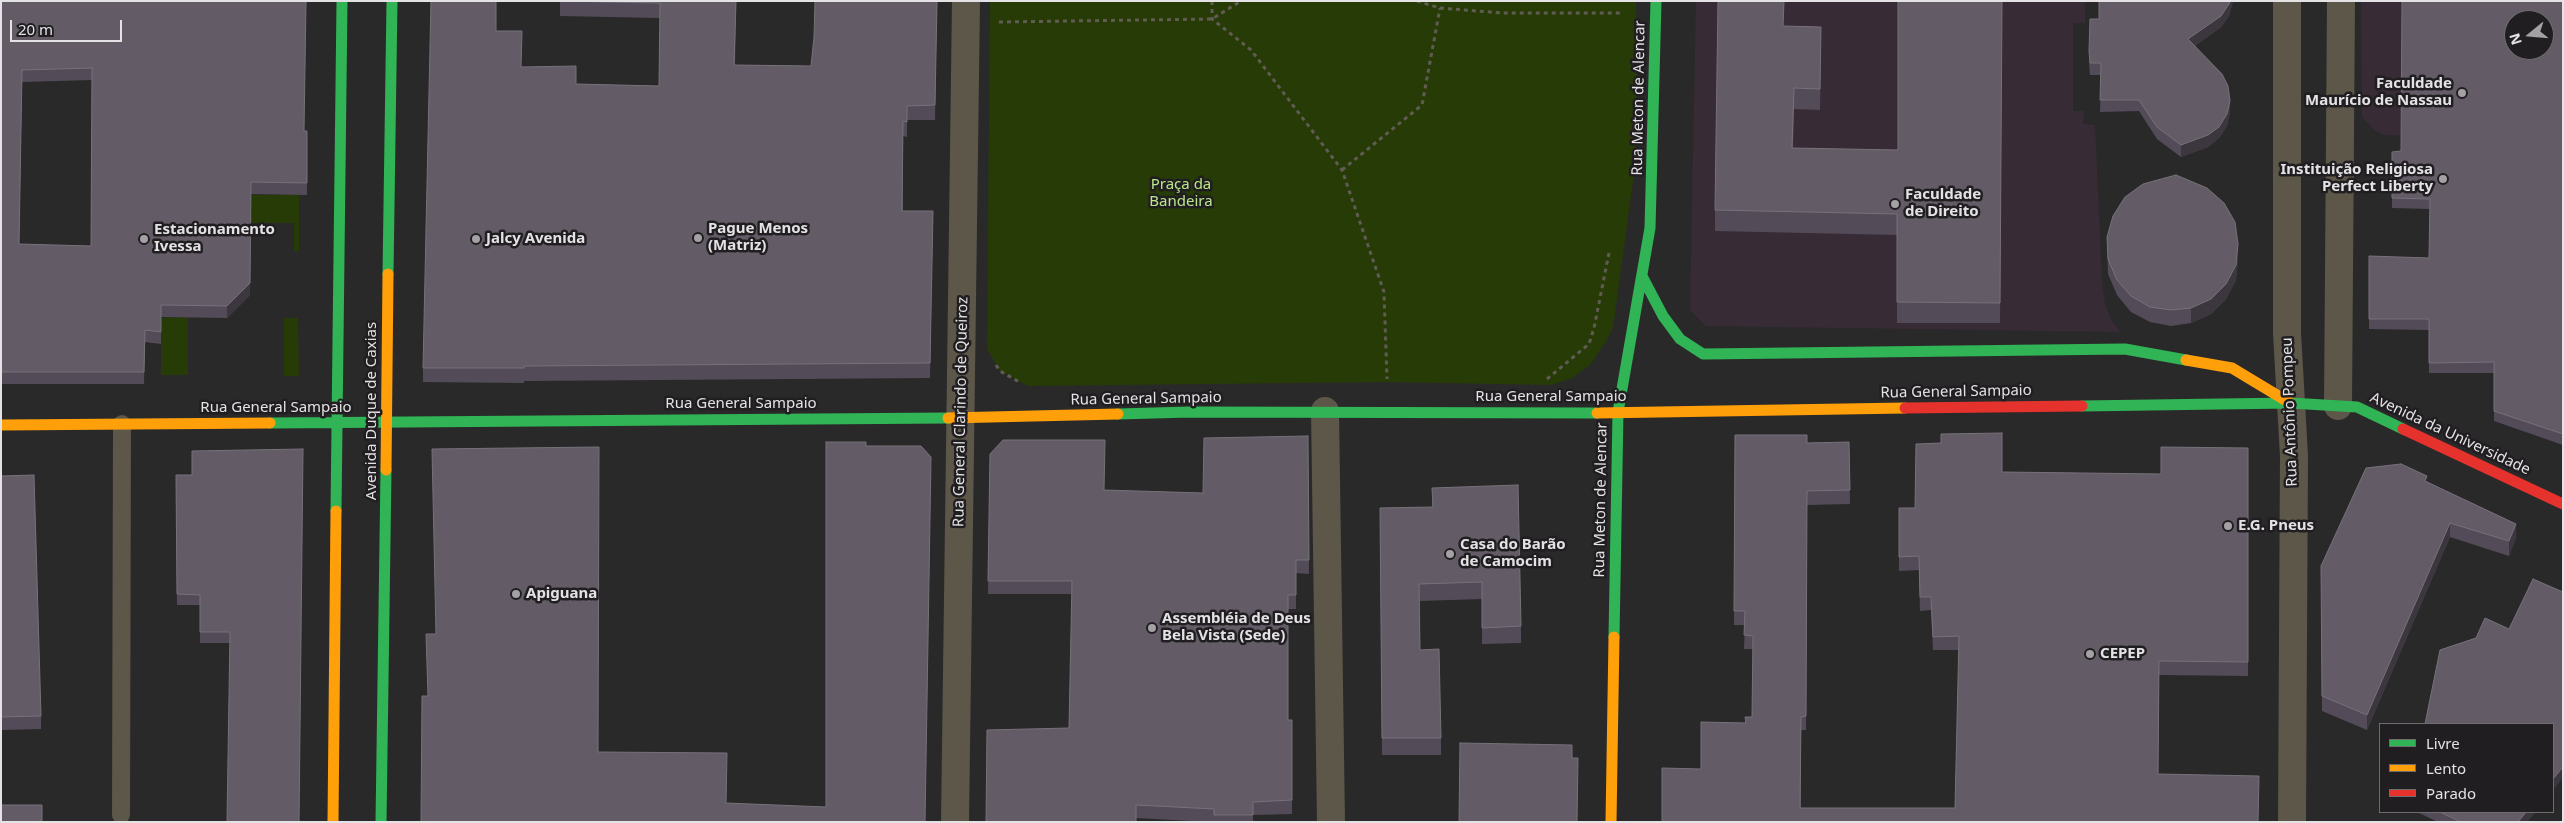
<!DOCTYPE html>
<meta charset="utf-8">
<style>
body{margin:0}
#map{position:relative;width:2564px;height:823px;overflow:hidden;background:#2a292a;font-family:"Noto Sans",sans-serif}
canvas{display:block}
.frame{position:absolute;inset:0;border:2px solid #e4e2e4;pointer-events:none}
.legend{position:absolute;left:2379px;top:723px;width:175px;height:90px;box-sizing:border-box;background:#211e21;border:1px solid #6f6c6f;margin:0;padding:6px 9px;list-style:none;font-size:15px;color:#e4e2e4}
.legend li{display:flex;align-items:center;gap:10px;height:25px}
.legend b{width:25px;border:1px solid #6f6c6f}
.north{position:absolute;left:2504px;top:10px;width:50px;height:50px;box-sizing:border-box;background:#211e21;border:1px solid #6f6c6f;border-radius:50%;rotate:253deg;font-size:14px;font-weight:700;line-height:20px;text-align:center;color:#e4e2e4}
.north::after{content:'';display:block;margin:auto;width:18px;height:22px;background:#a3a1a3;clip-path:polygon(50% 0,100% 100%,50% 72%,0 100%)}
.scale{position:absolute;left:10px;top:20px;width:112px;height:22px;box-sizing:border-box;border:2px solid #e4e2e4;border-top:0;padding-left:6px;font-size:15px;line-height:18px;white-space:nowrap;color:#e4e2e4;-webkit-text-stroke:4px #211e21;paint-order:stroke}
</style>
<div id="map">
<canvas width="2564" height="823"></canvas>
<div class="frame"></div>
<ul class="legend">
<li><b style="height:6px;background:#30b455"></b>Livre</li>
<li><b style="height:6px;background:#ff9f0a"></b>Lento</li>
<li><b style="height:6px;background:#e5322d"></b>Parado</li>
</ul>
<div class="north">N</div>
<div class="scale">20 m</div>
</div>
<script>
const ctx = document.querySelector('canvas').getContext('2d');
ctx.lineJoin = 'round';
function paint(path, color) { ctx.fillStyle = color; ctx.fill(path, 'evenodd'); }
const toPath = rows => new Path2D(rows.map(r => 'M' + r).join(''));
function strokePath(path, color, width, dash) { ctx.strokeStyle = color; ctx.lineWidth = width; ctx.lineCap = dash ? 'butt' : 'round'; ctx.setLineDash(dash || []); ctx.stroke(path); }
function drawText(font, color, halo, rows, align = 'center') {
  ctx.font = font + ' "Noto Sans",sans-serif'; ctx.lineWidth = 5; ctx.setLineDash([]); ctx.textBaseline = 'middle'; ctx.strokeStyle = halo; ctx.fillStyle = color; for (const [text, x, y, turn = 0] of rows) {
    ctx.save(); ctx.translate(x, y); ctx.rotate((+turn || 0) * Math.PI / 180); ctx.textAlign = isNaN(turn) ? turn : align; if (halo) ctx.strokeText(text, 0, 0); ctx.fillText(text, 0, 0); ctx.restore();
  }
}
paint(toPath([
 [1696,1,2085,1,2085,23,2073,23,2073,111,2084,111,2083,124,2095,125,2102,283,2105,304,2111,320,2121,332,1706,326,1690,310],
 [2361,1,2563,1,2563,139,2384,135,2374,130,2362,117],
 [2514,20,2544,20,2544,50,2514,50]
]), '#372b36');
paint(toPath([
 [990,1,1636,1,1638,93,1635,166,1613,328,1605,343,1590,365,1572,378,1551,385,1387,382,1028,386,1000,371,987,349],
 [250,195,299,195,299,251,294,251,294,223,251,223],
 [188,317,188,375,161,375,161,318],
 [284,318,298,318,299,376,284,376]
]), '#273b06');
strokePath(toPath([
 [1212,1,1212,19,1251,50,1342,170,1384,292,1387,379],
 [1417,1,1440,8,1502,13,1623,13],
 [999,22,1212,19,1241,1],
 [1342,170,1422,105,1440,8],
 [996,365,1000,371,1021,383],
 [1547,379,1589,344,1594,328,1609,253]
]), '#605c54', 3, [4, 4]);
strokePath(toPath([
 [121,815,122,424]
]), '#5d5749', 18);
strokePath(toPath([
 [2287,1,2287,333,2294,456,2292,822],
 [2338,406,2341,1],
 [1325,411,1331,822],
 [955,822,966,1]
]), '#5d5749', 28);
strokePath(toPath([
 [388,274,392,1],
 [1642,276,1663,316,1680,339,1703,354,2125,349,2186,360],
 [2082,406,2290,403,2357,407,2403,429],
 [1118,414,1190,412,1597,413],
 [270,423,948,418],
 [336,511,342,1],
 [1614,637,1618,412,1650,228,1656,1],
 [381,822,386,470]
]), '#30b455', 11);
strokePath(toPath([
 [2186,360,2232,368,2290,403],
 [1597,413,1905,408],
 [948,418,1118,414],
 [1,425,270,423],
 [386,470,388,274],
 [333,822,336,511],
 [1611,822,1614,637]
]), '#ff9f0a', 11);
strokePath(toPath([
 [1905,408,2082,406],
 [2403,429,2563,504]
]), '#e5322d', 11);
paint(toPath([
 [1,1,304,131,307,131,307,195,251,194,250,295,227,318,161,317,161,344,145,342,144,384,1,384],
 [92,80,91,246,19,244,22,82],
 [560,1,736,1,735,65,811,66,937,1,935,120,907,120,907,137,903,136,903,211,933,211,930,378,524,381,524,383,423,382,423,368,496,31,522,67,576,84,659,86,660,18,560,16],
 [2002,1,2000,323,1897,323,1897,235,1715,231,1715,210,1784,26,1821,48,1820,110,1794,109,1793,148,1898,150],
 [2233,1,2229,16,2221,27,2195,46,2230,112,2227,126,2219,138,2208,147,2181,157,2157,139,2139,111,2100,112,2101,75,2090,75,2089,63,2099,19],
 [2563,1,2563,445,2494,421,2494,373,2429,373,2429,330,2369,329,2369,256,2429,258,2430,209,2392,208,2392,152,2401,151],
 [2107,237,2238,259,2236,280,2226,299,2211,314,2191,323,2171,326,2150,322,2131,312,2117,295,2108,274],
 [1735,435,1807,443,1849,442,1850,504,1807,505,1806,730,1801,730,1801,808,1955,808,1959,650,1933,650,1931,610,1920,611,1919,570,1899,571,1899,508,1915,508,2002,472,2161,474,2248,448,2248,676,2159,675,2158,774,2259,822,1662,822,1701,769,1745,723,1745,717,1752,717,1753,649,1744,649,1745,625,1734,625],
 [1308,436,1309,574,1296,573,1296,609,1288,609,1288,720,1292,720,1292,814,1253,815,1253,822,1210,822,1136,818,1069,728,1072,594,988,594,990,454,1104,490,1203,493],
 [303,449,230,643,200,643,200,605,177,605,176,475,192,475],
 [1,476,41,716,41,729,1,730],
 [2427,482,2516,538,2509,556,2450,537,2367,730,2322,711,2321,566],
 [1432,488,1521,626,1521,643,1482,644,1482,599,1419,601,1420,650,1441,738,1441,755,1382,755,1380,508,1432,507],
 [2417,812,2535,812,2527,822,2438,822]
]), '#534c58');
paint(toPath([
 [2230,1,2233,1,2229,16,2221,27,2188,51,2188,39],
 [2230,101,2230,112,2227,126,2219,138,2208,147,2181,157,2181,145],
 [251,182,250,295,227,318,227,306],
 [2238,244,2238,259,2236,280,2226,299,2211,314,2191,323,2191,308],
 [2450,523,2450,537,2367,730,2367,715],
 [2516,524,2516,538,2509,556,2509,541],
 [2563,767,2563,778,2553,790,2553,779],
 [2526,812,2535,812,2527,822,2518,822]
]), '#3c373f');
const building = toPath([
 [1,1,306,1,304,131,307,131,307,183,251,182,250,283,227,306,161,305,161,332,145,330,144,372,1,372,1,1],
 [92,68,91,246,19,244,22,70,92,68],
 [431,1,496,1,496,31,522,31,521,67,576,66,576,84,659,86,660,3,560,1,736,1,734,65,811,66,814,37,815,1,937,1,935,105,907,106,907,122,903,121,902,211,933,211,930,363,524,366,524,368,423,368,431,1],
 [1718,1,1784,1,1783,26,1821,27,1820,89,1794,88,1792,148,1898,150,1898,1,2002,1,2000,303,1897,302,1897,214,1715,210,1718,1],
 [2099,1,2230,1,2229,4,2221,16,2188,39,2222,74,2228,86,2230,101,2227,114,2219,127,2208,135,2181,145,2157,127,2139,100,2100,100,2101,63,2090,63,2089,51,2090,19,2099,19,2099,1],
 [2402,1,2563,1,2563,434,2494,411,2494,362,2429,363,2429,319,2369,319,2369,256,2429,258,2430,199,2392,198,2392,152,2401,151,2402,1],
 [2514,20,2544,20,2544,50,2514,50,2514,20],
 [2176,175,2207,188,2224,203,2235,222,2238,244,2236,265,2226,284,2211,299,2191,308,2171,310,2150,307,2131,296,2117,280,2108,259,2107,237,2113,216,2125,197,2143,184,2176,175],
 [2002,433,2002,472,2161,474,2161,447,2248,448,2248,662,2159,661,2158,774,2259,776,2258,822,1662,822,1662,768,1701,769,1701,722,1746,723,1745,717,1752,717,1753,636,1744,635,1745,611,1734,611,1735,435,1807,435,1807,443,1849,442,1850,490,1807,491,1806,716,1801,717,1800,808,1955,808,1959,636,1933,637,1931,597,1920,597,1919,556,1899,557,1899,508,1915,508,1916,444,1941,443,1941,434,2002,433],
 [1308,436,1309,560,1296,560,1296,595,1288,595,1288,720,1292,720,1292,800,1253,802,1253,815,1214,815,1214,809,1136,805,1136,822,986,822,987,730,1069,728,1072,581,988,581,990,454,1003,440,1105,440,1104,490,1203,493,1204,438,1308,436],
 [826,442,866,442,866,446,921,446,931,457,925,822,421,822,422,696,428,696,426,634,436,634,432,449,599,447,598,752,727,753,726,803,826,807,826,442],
 [303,449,299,822,227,822,230,632,200,632,200,595,177,594,176,475,192,475,192,451,303,449],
 [2401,464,2427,476,2425,481,2516,524,2509,541,2450,523,2367,715,2322,696,2321,566,2366,468,2401,464],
 [34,475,41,716,1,717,1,476,34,475],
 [1518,485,1521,626,1482,628,1482,582,1419,584,1420,650,1439,649,1441,738,1382,738,1380,508,1433,507,1432,488,1518,485],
 [2533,579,2563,592,2563,767,2553,779,2553,724,2425,724,2440,650,2476,638,2485,618,2509,629,2533,579],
 [1460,743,1572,745,1572,758,1578,758,1577,822,1459,822,1460,743],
 [1,805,42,805,42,822,1,822,1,805],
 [2440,812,2526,812,2518,822,2461,822,2440,812]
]);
paint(building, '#635c67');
strokePath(building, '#77717a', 1);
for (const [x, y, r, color] of [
 [2462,93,5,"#a3a1a3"],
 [2443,179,5,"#a3a1a3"],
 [1895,204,5,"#a3a1a3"],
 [698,238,5,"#a3a1a3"],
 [144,239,5,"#a3a1a3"],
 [476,239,5,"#a3a1a3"],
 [2228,526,5,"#a3a1a3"],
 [1450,554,5,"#a3a1a3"],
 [516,594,5,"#a3a1a3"],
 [1152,628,5,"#a3a1a3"],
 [2090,654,5,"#a3a1a3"]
]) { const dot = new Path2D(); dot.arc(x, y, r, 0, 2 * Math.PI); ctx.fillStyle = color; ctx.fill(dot); strokePath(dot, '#211e21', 2); }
drawText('bold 15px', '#e4e2e4', '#211e21', [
 ["Faculdade",2452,84,"right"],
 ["Maurício de Nassau",2452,101,"right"],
 ["Instituição Religiosa",2433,170,"right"],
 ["Perfect Liberty",2433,187,"right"],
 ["Faculdade",1905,195],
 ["de Direito",1905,212],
 ["Pague Menos",708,229],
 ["(Matriz)",708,246],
 ["Estacionamento",154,230],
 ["Ivessa",154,247],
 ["Jalcy Avenida",486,239],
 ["E.G. Pneus",2238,526],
 ["Casa do Barão",1460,545],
 ["de Camocim",1460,562],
 ["Apiguana",526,594],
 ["Assembléia de Deus",1162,619],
 ["Bela Vista (Sede)",1162,636],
 ["CEPEP",2100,654]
], 'left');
drawText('15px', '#e4e2e4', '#211e21', [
 ["Rua Meton de Alencar",1639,98,-89],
 ["Rua General Sampaio",1956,392,-1],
 ["Rua General Sampaio",1551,397],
 ["Rua General Sampaio",1146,399,-1],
 ["Rua General Sampaio",741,404],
 ["Rua General Sampaio",276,408],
 ["Avenida Duque de Caxias",372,411,-90],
 ["Rua General Clarindo de Queiroz",961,412,-89],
 ["Rua Antônio Pompeu",2290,412,-92],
 ["Avenida da Universidade",2450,434,25],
 ["Rua Meton de Alencar",1601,500,-89]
]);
drawText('15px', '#b9e689', '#211e21', [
 ["Praça da",1181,185],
 ["Bandeira",1181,202]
]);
</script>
